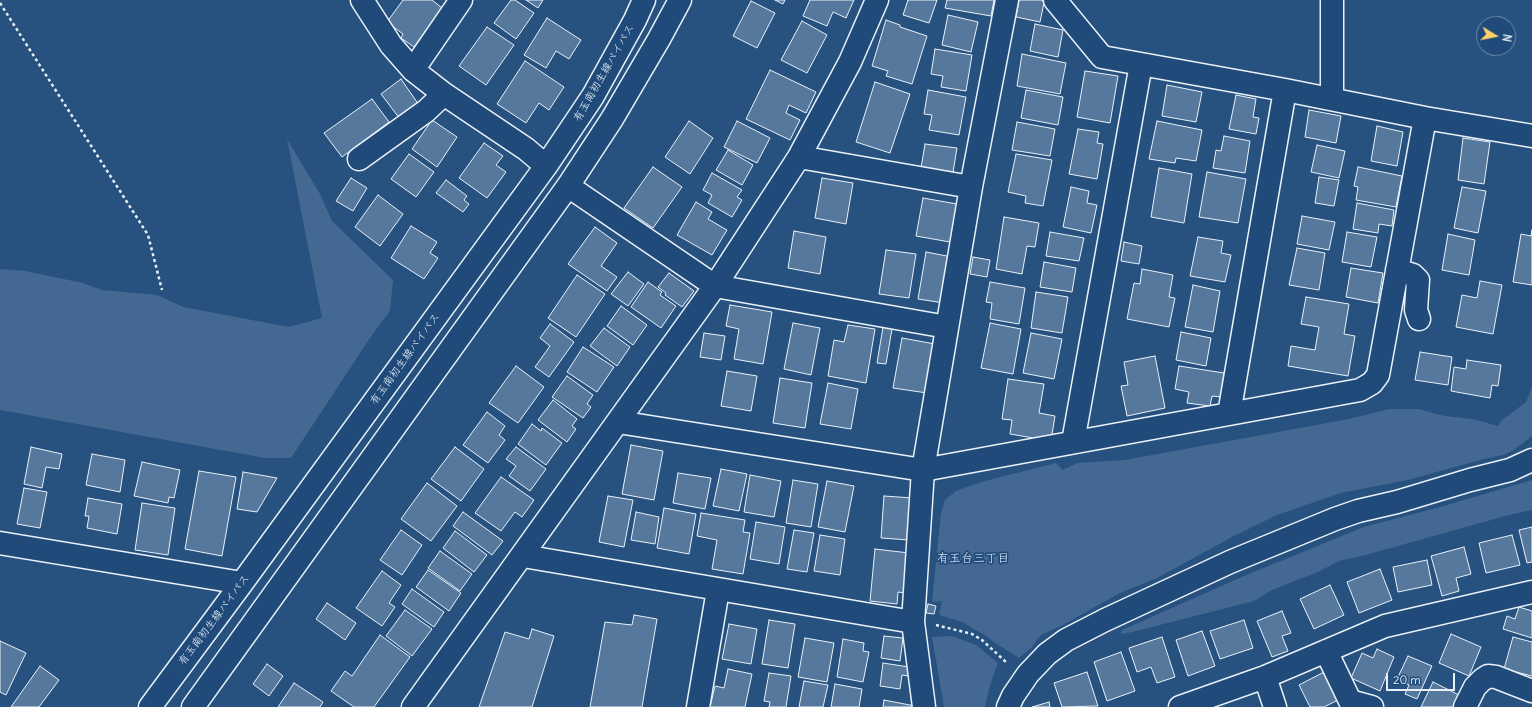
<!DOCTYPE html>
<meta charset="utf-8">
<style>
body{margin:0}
#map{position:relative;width:1532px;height:707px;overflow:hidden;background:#27517f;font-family:Delius,sans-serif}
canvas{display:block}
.north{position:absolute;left:1476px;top:16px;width:40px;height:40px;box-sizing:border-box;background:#1f4a7a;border:1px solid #6f8dac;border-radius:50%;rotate:100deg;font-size:11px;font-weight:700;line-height:16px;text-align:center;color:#e8f1f8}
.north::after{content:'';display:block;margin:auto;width:14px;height:18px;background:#ffd166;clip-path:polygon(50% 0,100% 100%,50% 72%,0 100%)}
.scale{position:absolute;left:1386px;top:673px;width:69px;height:18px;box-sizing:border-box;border:2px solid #e8f1f8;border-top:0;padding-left:5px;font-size:12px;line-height:14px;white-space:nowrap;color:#e8f1f8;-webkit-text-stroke:3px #1f4a7a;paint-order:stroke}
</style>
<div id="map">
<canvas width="1532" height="707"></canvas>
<div class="north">N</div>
<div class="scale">20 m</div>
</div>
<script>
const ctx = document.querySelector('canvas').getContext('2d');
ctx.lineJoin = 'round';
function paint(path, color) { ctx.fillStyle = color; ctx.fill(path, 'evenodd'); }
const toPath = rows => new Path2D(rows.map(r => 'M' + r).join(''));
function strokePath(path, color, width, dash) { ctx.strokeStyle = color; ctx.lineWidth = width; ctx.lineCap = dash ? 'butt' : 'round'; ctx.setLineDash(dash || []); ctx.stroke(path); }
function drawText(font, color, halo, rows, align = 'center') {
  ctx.font = font + ' Delius,"Klee One",sans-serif'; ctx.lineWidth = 3.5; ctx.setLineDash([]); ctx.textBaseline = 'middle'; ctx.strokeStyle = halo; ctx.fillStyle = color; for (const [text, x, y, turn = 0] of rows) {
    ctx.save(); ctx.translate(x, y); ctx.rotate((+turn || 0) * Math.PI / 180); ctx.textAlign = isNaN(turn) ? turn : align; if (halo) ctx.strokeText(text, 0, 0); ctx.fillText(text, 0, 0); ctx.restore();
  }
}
paint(toPath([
 [287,139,320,194,332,221,393,280,390,311,372,335,291,458,265,458,0,410,0,269,25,271,83,283,102,290,157,295,183,307,289,327,322,318],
 [1532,387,1532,436,1514,450,1503,455,1484,459,1408,480,1341,493,1277,515,1234,536,1157,578,1118,594,1063,625,1041,635,1030,649,1019,658,995,643,988,637,962,622,939,615,942,601,932,602,941,513,945,500,956,491,981,482,1056,463,1063,470,1077,463,1125,460,1349,419,1389,409,1418,409,1445,416,1473,419,1498,426,1502,420,1526,402],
 [1532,480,1532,510,1509,515,1362,556,1339,561,1318,572,1272,590,1254,601,1128,633,1121,634,1122,630,1131,626,1244,576,1364,527,1440,507],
 [952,636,976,645,998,663,990,685,985,707,944,707,932,637]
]), '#436891');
const building = toPath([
 [403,0,432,0,442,8,414,47,401,38,403,34,387,22,403,0],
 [511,0,515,0,534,13,516,39,494,23,511,0],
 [526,0,543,0,538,8,526,0],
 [775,0,785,0,783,4,775,0],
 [810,0,854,0,846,18,833,12,827,26,803,16,810,0],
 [908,0,937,0,929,23,903,15,908,0],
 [947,0,994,0,991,16,945,8,947,0],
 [1019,0,1042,0,1044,3,1040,22,1016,17,1019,0],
 [751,1,775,13,757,48,733,36,751,1],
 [948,15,978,22,971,52,942,45,948,15],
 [547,18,581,40,569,59,556,51,546,68,524,55,547,18],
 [886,20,900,25,900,27,927,36,912,84,886,76,888,71,872,66,886,20],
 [802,21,827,35,807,73,781,60,802,21],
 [1035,24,1063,30,1058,57,1030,51,1035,24],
 [487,27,514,45,486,85,459,66,487,27],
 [935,49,972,55,966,91,941,87,943,76,931,74,935,49],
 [1022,54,1066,63,1060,94,1017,86,1022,54],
 [525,61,564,87,549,110,539,103,526,123,497,104,525,61],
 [770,70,816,92,806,113,789,105,786,113,800,120,790,140,746,119,770,70],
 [1085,71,1118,76,1110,123,1077,117,1085,71],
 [401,79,419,105,400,119,381,94,401,79],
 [875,82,910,94,890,153,856,142,875,82],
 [1167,85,1202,92,1196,122,1162,116,1167,85],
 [928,90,966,97,959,135,929,130,932,115,924,114,928,90],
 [1026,90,1063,97,1058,125,1021,118,1026,90],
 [1236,95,1256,99,1253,117,1259,118,1256,134,1229,129,1236,95],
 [372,99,389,122,342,157,324,133,372,99],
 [1309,110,1341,116,1336,143,1305,137,1309,110],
 [432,120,457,137,437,167,412,149,432,120],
 [689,121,713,138,690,174,665,157,689,121],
 [737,121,770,138,757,163,724,147,737,121],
 [1157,121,1202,130,1196,161,1176,158,1175,163,1149,159,1157,121],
 [1017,122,1055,129,1050,156,1012,150,1017,122],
 [1377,126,1403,132,1397,166,1371,161,1377,126],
 [1078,129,1099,132,1097,143,1103,144,1097,179,1069,174,1078,129],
 [1224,136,1250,141,1245,173,1213,168,1216,150,1221,151,1224,136],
 [1463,138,1490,142,1484,184,1458,180,1463,138],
 [484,143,503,156,496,165,506,172,487,198,459,178,484,143],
 [925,144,957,148,953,172,921,168,925,144],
 [1317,145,1345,151,1339,178,1311,172,1317,145],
 [728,150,753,165,742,185,716,170,728,150],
 [409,154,434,172,416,197,391,179,409,154],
 [1016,154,1052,160,1043,206,1025,203,1026,196,1008,192,1016,154],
 [653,167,682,187,653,228,624,208,653,167],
 [1358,167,1402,176,1396,207,1356,200,1358,187,1354,186,1358,167],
 [1159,168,1192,174,1184,223,1151,217,1159,168],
 [1207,172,1246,179,1238,223,1199,217,1207,172],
 [712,173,742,190,737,197,742,200,732,217,708,203,712,195,703,190,712,173],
 [1319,177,1339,180,1334,206,1315,203,1319,177],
 [351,178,367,188,353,211,336,201,351,178],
 [822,178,853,183,846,224,815,218,822,178],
 [446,180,467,196,464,200,469,204,463,212,436,193,446,180],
 [1071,187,1089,191,1087,203,1097,205,1091,233,1063,227,1071,187],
 [1462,187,1486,191,1478,233,1454,228,1462,187],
 [378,195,403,214,380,246,355,227,378,195],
 [923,198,957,204,950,242,916,236,923,198],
 [696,202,712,212,708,219,727,230,712,255,677,235,696,202],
 [1357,203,1394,210,1392,226,1379,224,1378,233,1353,229,1357,203],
 [1302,216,1335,222,1329,250,1297,244,1302,216],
 [1004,217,1039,223,1035,247,1027,246,1022,274,996,269,1004,217],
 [411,226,437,242,430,253,438,258,424,279,391,258,411,226],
 [595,227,617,243,601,266,617,277,607,291,568,264,595,227],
 [1532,230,1532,285,1513,282,1521,234,1531,236,1532,230],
 [794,231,826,237,820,274,788,268,794,231],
 [1050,232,1084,238,1079,261,1046,256,1050,232],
 [1347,232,1377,237,1371,267,1342,262,1347,232],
 [1448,234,1475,240,1469,275,1442,270,1448,234],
 [1198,237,1223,241,1221,253,1231,255,1225,282,1190,276,1198,237],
 [1124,242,1142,246,1139,264,1121,261,1124,242],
 [1297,248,1325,253,1319,290,1289,285,1297,248],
 [886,250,916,254,909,298,879,294,886,250],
 [926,252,952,257,944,303,918,299,926,252],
 [973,257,990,260,987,277,970,274,973,257],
 [1044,262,1076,268,1072,292,1040,287,1044,262],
 [1351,268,1383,273,1378,303,1346,297,1351,268],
 [1142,269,1173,275,1169,297,1175,298,1169,327,1127,319,1134,283,1140,284,1142,269],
 [628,272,644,284,628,306,611,294,628,272],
 [669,273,694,291,682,307,665,295,666,293,658,287,669,273],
 [577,275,605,294,576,337,548,318,577,275],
 [1480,281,1502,285,1493,334,1456,327,1462,295,1477,298,1480,281],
 [648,282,662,292,660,295,676,306,661,328,631,307,648,282],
 [990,282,1025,288,1019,324,990,319,992,303,986,302,990,282],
 [1193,285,1220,291,1213,332,1185,327,1193,285],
 [1036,292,1068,297,1062,333,1031,328,1036,292],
 [1306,297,1349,304,1344,334,1355,336,1348,376,1288,366,1291,346,1315,350,1319,327,1301,324,1306,297],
 [730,305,772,312,763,364,734,359,739,329,726,326,730,305],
 [621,306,647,325,633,345,607,326,621,306],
 [793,323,820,328,811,375,784,369,793,323],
 [990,323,1021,329,1013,374,981,368,990,323],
 [550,324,574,342,549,377,535,367,550,346,540,338,550,324],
 [848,325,875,329,866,383,828,376,834,340,844,342,848,325],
 [883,327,892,329,886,364,877,363,883,327],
 [604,328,630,347,617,366,590,346,604,328],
 [1181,332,1211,338,1206,366,1176,360,1181,332],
 [704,333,725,336,721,360,700,357,704,333],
 [1031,333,1062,339,1054,379,1023,373,1031,333],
 [902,338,935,344,927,393,893,388,902,338],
 [583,347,614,367,597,392,567,372,583,347],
 [1420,352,1452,357,1448,385,1415,380,1420,352],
 [1155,356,1165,408,1127,416,1121,386,1128,385,1124,362,1155,356],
 [1467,360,1501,365,1498,386,1492,385,1490,398,1451,391,1454,367,1466,369,1467,360],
 [516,366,544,387,518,423,489,403,516,366],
 [1179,366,1224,373,1221,397,1212,396,1210,406,1187,403,1189,392,1175,389,1179,366],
 [727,371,757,376,751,411,721,406,727,371],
 [567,376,593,395,587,404,591,407,583,418,552,397,567,376],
 [780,378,812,383,805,428,773,423,780,378],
 [1008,379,1044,384,1039,413,1055,416,1051,441,1010,434,1012,420,1002,419,1008,379],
 [828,383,858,389,851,429,820,424,828,383],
 [553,400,577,419,572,426,576,429,567,442,538,420,553,400],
 [487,412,505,426,499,435,505,440,488,463,463,445,487,412],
 [532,424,541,431,542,428,562,443,546,465,518,444,532,424],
 [631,445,663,451,654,500,622,494,631,445],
 [31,447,62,454,59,469,46,467,42,488,24,484,31,447],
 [455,447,484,469,461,501,431,479,455,447],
 [516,447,546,469,530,491,509,476,516,466,506,459,516,447],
 [92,454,125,460,120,492,86,485,92,454],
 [142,462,180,470,174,498,169,497,168,503,134,496,142,462],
 [721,469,747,474,739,511,713,506,721,469],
 [199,471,236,477,222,556,185,549,199,471],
 [243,472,277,478,257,512,237,509,243,472],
 [678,473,711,478,705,509,673,503,678,473],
 [750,475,781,481,774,517,744,512,750,475],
 [501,477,534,500,522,517,515,512,501,531,475,513,501,477],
 [793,480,818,484,811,527,786,523,793,480],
 [827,481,854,486,845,532,818,527,827,481],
 [427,483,457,506,431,541,401,519,427,483],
 [24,488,47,492,40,528,17,524,24,488],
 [608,496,633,500,624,547,599,542,608,496],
 [884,496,913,498,909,540,881,538,884,496],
 [88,498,122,504,117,534,87,528,89,516,85,516,88,498],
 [142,503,175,508,168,555,135,550,142,503],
 [664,508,696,514,689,554,657,548,664,508],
 [463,512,503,541,492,555,453,526,463,512],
 [636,512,659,517,655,544,631,540,636,512],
 [701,513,745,520,743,532,750,533,743,574,712,569,717,540,697,536,701,513],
 [756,522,785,527,779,564,750,559,756,522],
 [1532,527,1532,562,1527,563,1519,530,1532,527],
 [401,530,422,545,402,575,380,560,401,530],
 [794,530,814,533,807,572,787,569,794,530],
 [455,531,487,555,474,572,443,548,455,531],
 [820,535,845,539,840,575,814,571,820,535],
 [1512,535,1520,565,1486,573,1479,543,1512,535],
 [1464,547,1471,574,1456,578,1459,591,1442,596,1431,556,1464,547],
 [875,549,909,553,905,593,898,592,897,604,870,601,875,549],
 [440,551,472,574,460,591,428,568,440,551],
 [1427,560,1432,585,1398,592,1393,567,1427,560],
 [1380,569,1392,600,1359,613,1347,582,1380,569],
 [428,570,461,593,449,611,416,587,428,570],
 [382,571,401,585,389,603,395,607,382,626,356,608,382,571],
 [1330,585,1344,615,1314,629,1300,599,1330,585],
 [412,589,444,612,434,627,402,604,412,589],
 [327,603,356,623,345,640,316,619,327,603],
 [928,604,936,606,934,614,926,613,928,604],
 [1519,607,1532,611,1532,638,1503,629,1507,616,1515,619,1519,607],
 [405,610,432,629,412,656,386,636,405,610],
 [1282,611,1291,633,1282,636,1288,651,1272,657,1257,621,1282,611],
 [634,615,657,619,642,707,590,707,605,622,632,625,634,615],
 [769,620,795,624,788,668,762,664,769,620],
 [1244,620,1253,648,1220,659,1210,631,1244,620],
 [729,624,757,629,751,664,722,659,729,624],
 [532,629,554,636,532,707,479,707,505,632,529,639,532,629],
 [1202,631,1215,666,1188,676,1176,640,1202,631],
 [1451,634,1481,647,1469,676,1439,663,1451,634],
 [380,635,410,657,374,707,354,707,331,691,345,671,352,676,380,635],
 [884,636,903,638,900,661,881,658,884,636],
 [1162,637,1175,677,1157,683,1151,667,1137,672,1129,648,1162,637],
 [1513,637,1532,642,1532,676,1504,669,1513,637],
 [805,638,834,643,827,682,798,677,805,638],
 [843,639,864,643,863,651,869,652,863,682,837,677,843,639],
 [0,641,26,653,6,695,0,692,0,641],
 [1377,649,1394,657,1380,691,1351,678,1362,653,1373,658,1377,649],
 [1121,652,1135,691,1107,701,1094,662,1121,652],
 [1408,656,1432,666,1417,699,1405,694,1409,685,1397,679,1408,656],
 [883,663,909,667,908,676,902,675,900,689,880,686,883,663],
 [267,664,283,676,269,696,253,684,267,664],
 [40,666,59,680,39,707,11,707,40,666],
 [728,669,752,674,745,707,710,707,715,686,724,688,728,669],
 [1326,671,1340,699,1324,707,1310,707,1299,685,1326,671],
 [1087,672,1098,706,1062,707,1054,683,1087,672],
 [769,673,791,676,786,707,769,707,770,702,764,701,769,673],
 [804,681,828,685,823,707,799,707,804,681],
 [1433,682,1461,696,1455,707,1421,707,1433,682],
 [294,683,323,702,320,707,278,707,294,683],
 [835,684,862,689,859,707,831,707,835,684],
 [884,700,915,706,915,707,883,707,884,700],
 [1049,702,1050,707,1032,707,1049,702]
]);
paint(building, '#57789d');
strokePath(building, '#e8f1f8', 1);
const minor = toPath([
 [362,0,391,45,413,70,444,94,526,149,546,166],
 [1055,0,1102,57,1285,90,1425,118,1532,136],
 [413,70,461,0],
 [1332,99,1332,0],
 [799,157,971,187],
 [359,159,426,111,444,94],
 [568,186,715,286,947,327],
 [1397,270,1413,275,1418,280,1416,310,1419,319],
 [1229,414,1285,90],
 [618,422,923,470,1360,390,1372,383,1378,375,1425,118],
 [1073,442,1141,64],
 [0,543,242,583],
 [523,556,913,622],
 [1326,651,1350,701,1372,707],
 [1265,677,1275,707],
 [150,707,242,583,546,166,593,96,635,20,644,0],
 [193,707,568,186,612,119,659,39,680,0],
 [413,707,715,286,799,157,850,62,877,0],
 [698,707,718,590],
 [924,707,913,622,923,470,971,187,1007,0],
 [1008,707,1013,696,1028,674,1047,654,1066,640,1105,620,1230,562,1335,519,1358,511,1397,502,1470,480,1510,470,1532,460],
 [1180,707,1265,677,1385,626,1532,592],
 [1465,707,1475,687,1482,680,1488,676,1496,677,1532,691]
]);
strokePath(minor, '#e8f1f8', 25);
strokePath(toPath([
 [0,3,148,235,162,290],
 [936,625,972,634,982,640,1007,663]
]), '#e8f1f8', 2.5, [3, 3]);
strokePath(minor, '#1f4a7a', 22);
drawText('11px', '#e8f1f8', '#1f4a7a', [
 ["有玉南初生線バイパス",604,73,-60],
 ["有玉南初生線バイパス",405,359,-54],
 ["有玉南初生線バイパス",214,620,-53]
]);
drawText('12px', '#e8f1f8', '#1f4a7a', [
 ["有玉台三丁目",973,559]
]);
</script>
